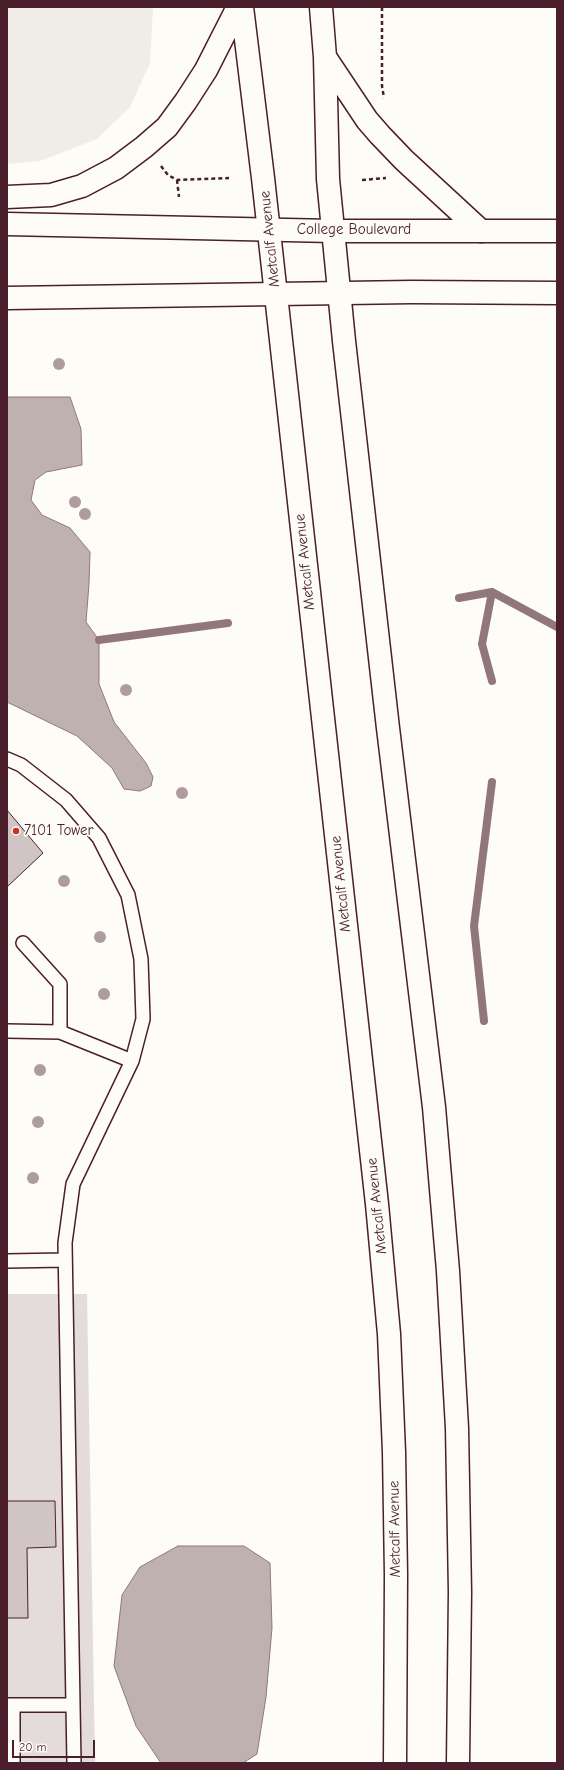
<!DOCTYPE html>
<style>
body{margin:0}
#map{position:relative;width:564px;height:1770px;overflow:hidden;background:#fdfcf7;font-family:"Comic Neue",sans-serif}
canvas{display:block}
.frame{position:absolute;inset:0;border:8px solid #4a1f2b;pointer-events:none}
.scale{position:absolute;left:12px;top:1740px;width:83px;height:18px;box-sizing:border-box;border:2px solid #4a1f2b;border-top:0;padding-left:5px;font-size:12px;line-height:14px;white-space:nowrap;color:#4a1f2b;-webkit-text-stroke:3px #fdfcf7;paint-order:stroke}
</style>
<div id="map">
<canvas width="564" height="1770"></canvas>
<div class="frame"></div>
<div class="scale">20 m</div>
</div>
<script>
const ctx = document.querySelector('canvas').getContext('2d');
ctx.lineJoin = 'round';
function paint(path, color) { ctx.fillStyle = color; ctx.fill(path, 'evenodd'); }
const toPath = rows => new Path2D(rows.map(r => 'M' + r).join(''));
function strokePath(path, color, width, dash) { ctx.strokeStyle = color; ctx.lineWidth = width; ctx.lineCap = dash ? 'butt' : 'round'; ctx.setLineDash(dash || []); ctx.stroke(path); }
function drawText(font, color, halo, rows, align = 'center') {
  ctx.font = font + ' "Comic Neue",sans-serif'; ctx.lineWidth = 3.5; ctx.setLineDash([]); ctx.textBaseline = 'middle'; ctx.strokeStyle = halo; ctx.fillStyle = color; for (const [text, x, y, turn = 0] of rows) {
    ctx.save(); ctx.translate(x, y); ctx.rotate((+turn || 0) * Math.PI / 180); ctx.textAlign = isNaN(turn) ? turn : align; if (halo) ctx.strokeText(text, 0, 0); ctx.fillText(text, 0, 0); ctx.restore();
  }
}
paint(toPath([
 [7,7,153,7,150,63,130,107,97,139,40,161,7,164]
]), '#f0ece8');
paint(toPath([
 [7,1294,87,1294,95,1763,7,1763]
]), '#e3dcda');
const water = toPath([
 [7,397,70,397,81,429,82,465,46,472,35,480,31,500,42,515,70,528,90,552,89,584,86,622,99,640,99,684,114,722,146,763,153,777,151,786,140,791,124,789,112,768,77,736,7,702,7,397],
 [178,1546,244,1546,270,1563,272,1628,266,1697,257,1754,243,1763,161,1763,136,1726,114,1666,122,1595,140,1567,178,1546]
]);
paint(water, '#c0b1b1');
strokePath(water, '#91777b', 1);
strokePath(toPath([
 [492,592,482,644,492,681],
 [459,598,492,592,557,627],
 [99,640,228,623],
 [484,1021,474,926,492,782]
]), '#91777b', 8);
const building = toPath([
 [7,810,43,853,7,887,7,810],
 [7,1501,55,1501,56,1547,27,1548,28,1618,7,1618,7,1501]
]);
paint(building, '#d0c5c4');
strokePath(building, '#4a1f2b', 1);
const lane = toPath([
 [7,759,21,765,66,800,99,838,128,895,141,959,143,1019,132,1061,73,1184,65,1243,74,1763],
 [23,943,60,984,60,1032],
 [7,1031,60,1032,132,1061],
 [7,1261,65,1260],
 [7,1705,73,1705],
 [13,1763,13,1705]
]);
const secondary = toPath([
 [7,224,333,231,557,231],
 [7,298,412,292,557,293]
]);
const primary = toPath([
 [242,7,263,178,377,1204,389,1334,394,1452,396,1575,395,1763],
 [321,7,325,57,328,179,344,341,388,728,434,1107,448,1271,457,1428,460,1592,458,1763],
 [325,57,367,120,380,135,404,160,481,231],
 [7,197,51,195,82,186,116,168,144,147,167,127,186,101,206,70,238,7]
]);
strokePath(lane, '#4a1f2b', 16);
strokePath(secondary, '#4a1f2b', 25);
strokePath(primary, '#4a1f2b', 25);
strokePath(toPath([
 [382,7,382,86,384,98],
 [161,166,168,175,177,180,229,178],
 [177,180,179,197],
 [362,180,386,178]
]), '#4a1f2b', 2.5, [4, 3]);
strokePath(lane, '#fdfcf7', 13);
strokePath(secondary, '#fdfcf7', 22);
strokePath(primary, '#fdfcf7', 22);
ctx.fillStyle = '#af9c9f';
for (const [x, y] of [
 [59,364],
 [75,502],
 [85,514],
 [126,690],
 [182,793],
 [64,881],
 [100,937],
 [104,994],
 [40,1070],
 [38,1122],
 [33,1178]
]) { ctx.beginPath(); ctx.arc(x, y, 6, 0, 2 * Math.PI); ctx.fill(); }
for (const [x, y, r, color] of [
 [16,831,4,"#c8321e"]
]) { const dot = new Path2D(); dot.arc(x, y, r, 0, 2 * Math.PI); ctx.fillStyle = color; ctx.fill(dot); strokePath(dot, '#fdfcf7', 1.5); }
drawText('15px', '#4a1f2b', '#fdfcf7', [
 ["College Boulevard",354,230],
 ["Metcalf Avenue",270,239,-96],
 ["Metcalf Avenue",305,562,-96],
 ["Metcalf Avenue",341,884,-96],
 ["Metcalf Avenue",377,1206,-96],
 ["Metcalf Avenue",395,1529,-91]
]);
drawText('15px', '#4a1f2b', '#fdfcf7', [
 ["7101 Tower",24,831]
], 'left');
</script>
